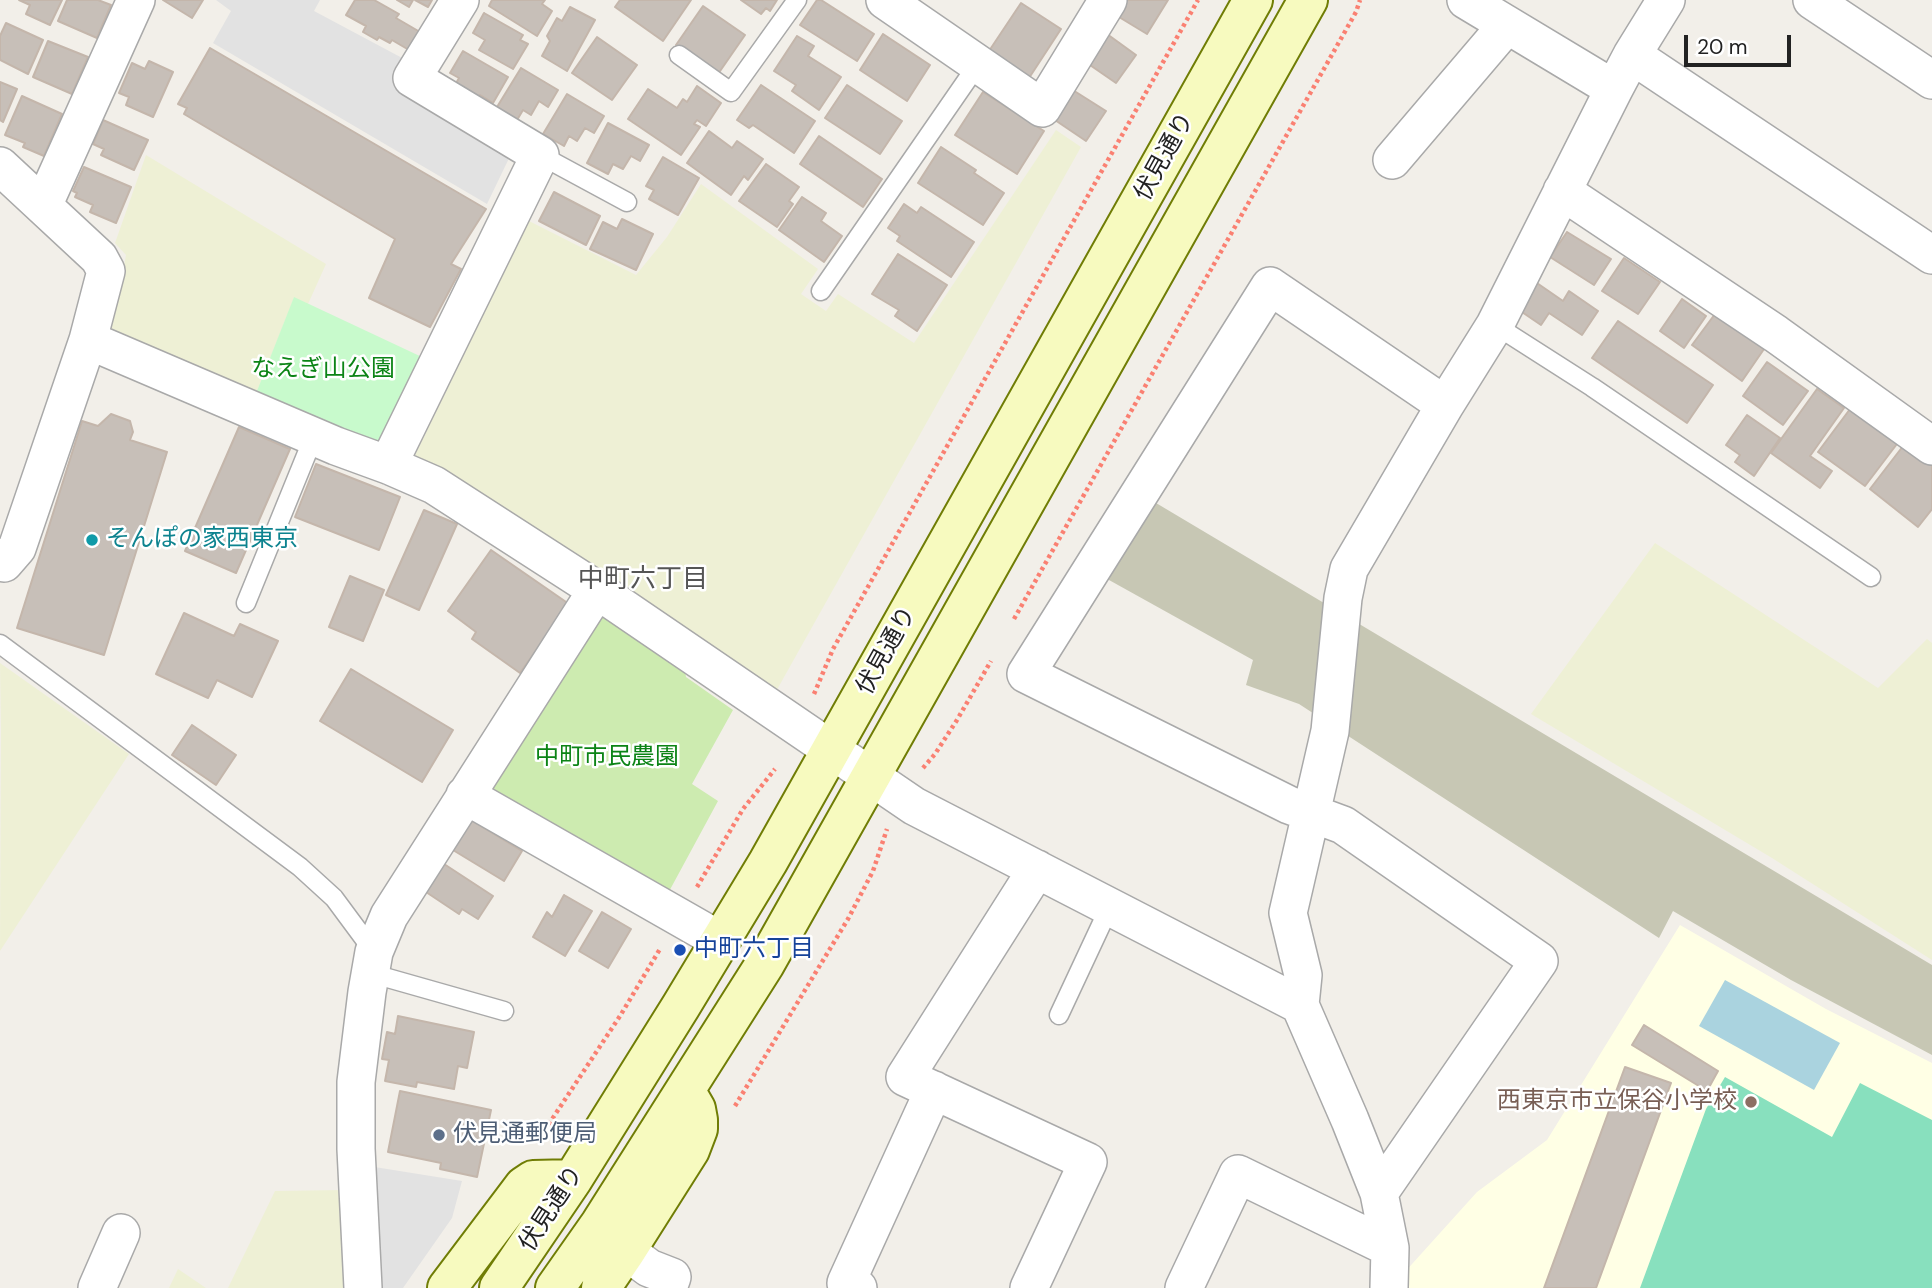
<!DOCTYPE html>
<meta charset="utf-8">
<style>
body{margin:0}
#map{position:relative;width:1932px;height:1288px;overflow:hidden;background:#f2efe9;font-family:"DM Sans",sans-serif}
canvas{display:block}
.scale{position:absolute;left:1684px;top:35px;width:107px;height:32px;box-sizing:border-box;border:4px solid #222;border-top:0;padding-left:9px;font-size:21px;line-height:24px;white-space:nowrap;color:#222;-webkit-text-stroke:5px #fff;paint-order:stroke}
</style>
<div id="map">
<canvas width="1932" height="1288"></canvas>
<div class="scale">20 m</div>
</div>
<script>
const ctx = document.querySelector('canvas').getContext('2d');
ctx.lineJoin = 'round';
function paint(path, color) { ctx.fillStyle = color; ctx.fill(path, 'evenodd'); }
const toPath = rows => new Path2D(rows.map(r => 'M' + r).join(''));
function strokePath(path, color, width, dash) { ctx.strokeStyle = color; ctx.lineWidth = width; ctx.lineCap = dash ? 'butt' : 'round'; ctx.setLineDash(dash || []); ctx.stroke(path); }
function drawText(font, color, halo, rows, align = 'center') {
  ctx.font = font + ' "DM Sans","Noto Sans JP",sans-serif'; ctx.lineWidth = 5; ctx.setLineDash([]); ctx.textBaseline = 'middle'; ctx.strokeStyle = halo; ctx.fillStyle = color; for (const [text, x, y, turn = 0] of rows) {
    ctx.save(); ctx.translate(x, y); ctx.rotate((+turn || 0) * Math.PI / 180); ctx.textAlign = isNaN(turn) ? turn : align; if (halo) ctx.strokeText(text, 0, 0); ctx.fillText(text, 0, 0); ctx.restore();
  }
}
paint(toPath([
 [1680,925,1826,1009,1932,1063,1932,1288,1403,1288,1403,1274,1477,1192,1547,1140]
]), '#ffffe5');
paint(toPath([
 [1151,500,1932,965,1932,1055,1791,980,1673,911,1659,938,1299,704,1246,685,1253,660,1100,575]
]), '#c7c7b4');
paint(toPath([
 [1056,130,1081,147,774,695,706,642,414,457,529,221,636,275,667,237,701,184,818,269,801,294,826,311,838,294,914,343],
 [146,155,326,264,308,304,294,298,253,401,114,337,110,322,121,282,126,255,115,243],
 [1655,543,1878,688,1927,639,1932,643,1932,960,1772,858,1531,714],
 [0,663,129,754,0,951,1,730],
 [345,1190,353,1288,228,1288,275,1191],
 [178,1269,206,1288,169,1288]
]), '#eef0d5');
paint(toPath([
 [600,609,685,671,686,677,733,710,692,784,718,801,666,897,493,793,489,780]
]), '#cdebb0');
paint(toPath([
 [294,297,424,358,382,453,253,401]
]), '#c8facc');
paint(toPath([
 [1725,1077,1832,1137,1860,1083,1932,1120,1932,1288,1640,1288,1706,1109]
]), '#88e0be');
paint(toPath([
 [216,0,320,0,314,11,406,60,394,84,512,152,487,204,213,43,231,11],
 [362,1165,462,1181,452,1218,403,1288,373,1288]
]), '#e2e2e2');
paint(toPath([
 [1725,980,1840,1043,1814,1090,1699,1026]
]), '#aad3df');
const building = toPath([
 [19,0,62,0,50,25,26,14,30,5,19,0],
 [67,0,98,0,111,5,97,38,58,21,67,0],
 [163,0,203,0,192,18,163,0],
 [355,0,374,0,399,14,396,18,420,32,409,50,392,40,390,43,379,37,377,40,363,32,366,26,346,15,355,0],
 [397,0,413,0,409,7,397,0],
 [415,0,432,0,428,7,415,0],
 [492,0,545,0,542,4,552,11,537,36,489,6,492,0],
 [620,0,691,0,663,41,615,7,620,0],
 [741,0,777,0,770,11,766,8,761,14,741,0],
 [817,0,821,0,874,34,857,61,800,25,817,0],
 [1122,0,1168,0,1147,34,1114,14,1122,0],
 [1021,3,1061,29,1029,78,989,51,1021,3],
 [703,6,745,35,718,74,676,45,703,6],
 [570,7,595,20,567,71,542,56,550,41,547,36,557,18,562,21,570,7],
 [484,13,523,35,520,40,528,44,513,69,479,50,485,40,473,33,484,13],
 [6,23,43,40,28,74,0,60,0,36,6,23],
 [883,34,930,65,907,101,860,70,883,34],
 [1107,34,1136,55,1116,83,1087,63,1107,34],
 [797,36,814,46,808,56,841,77,819,110,792,91,796,85,774,71,797,36],
 [597,37,637,65,612,100,572,73,597,37],
 [48,41,88,57,72,94,33,77,48,41],
 [210,48,486,209,451,264,461,269,430,327,369,298,395,239,184,114,187,108,178,104,210,48],
 [463,51,508,77,493,103,480,95,477,99,455,85,459,78,450,73,463,51],
 [149,61,173,72,153,117,126,105,129,97,119,93,132,63,145,69,149,61],
 [521,68,558,90,548,107,539,101,531,115,523,110,517,120,497,107,521,68],
 [0,82,17,89,3,122,0,120,0,82],
 [761,85,815,121,794,153,753,125,749,128,737,120,761,85],
 [847,85,902,121,880,154,825,118,847,85],
 [697,86,721,103,706,126,697,120,694,124,700,127,681,155,628,119,648,89,677,108,683,99,687,102,697,86],
 [1068,87,1106,111,1086,141,1049,116,1068,87],
 [983,92,1044,131,1017,174,955,135,983,92],
 [567,94,604,116,594,133,585,128,577,141,569,136,564,146,543,134,567,94],
 [22,96,62,114,44,156,23,147,25,143,5,135,22,96],
 [103,120,148,140,134,170,101,155,104,149,93,144,103,120],
 [608,123,649,145,640,161,631,156,623,169,613,164,608,174,587,163,608,123],
 [709,131,732,148,737,141,763,159,748,180,744,176,731,195,687,163,709,131],
 [819,136,882,179,863,207,800,164,819,136],
 [941,147,976,170,974,173,1004,193,983,225,918,183,941,147],
 [663,157,699,178,678,215,649,199,654,190,646,186,663,157],
 [766,164,799,187,789,201,793,204,777,227,739,201,766,164],
 [84,167,131,187,116,223,90,212,93,205,75,197,77,193,73,191,84,167],
 [554,192,600,216,586,245,539,221,554,192],
 [802,197,826,213,821,221,842,236,824,262,779,230,802,197],
 [904,204,917,213,921,207,974,242,951,277,897,241,900,236,888,228,904,204],
 [622,219,653,234,636,270,590,249,603,222,617,229,622,219],
 [1567,232,1611,259,1594,285,1550,257,1567,232],
 [898,254,947,285,917,331,895,316,899,310,872,294,898,254],
 [1624,258,1660,282,1638,314,1602,291,1624,258],
 [1534,281,1563,301,1569,291,1598,311,1582,335,1549,313,1541,325,1516,308,1534,281],
 [1682,299,1706,316,1684,348,1660,331,1682,299],
 [1715,314,1764,349,1742,381,1692,345,1715,314],
 [1618,321,1713,385,1687,423,1592,358,1618,321],
 [1767,362,1808,391,1783,425,1743,396,1767,362],
 [1817,389,1844,408,1810,456,1832,471,1820,488,1771,453,1817,389],
 [1856,401,1903,436,1865,486,1818,452,1856,401],
 [111,414,130,421,133,432,130,440,167,452,104,655,17,628,82,421,98,426,111,414],
 [1747,415,1780,438,1754,476,1735,462,1740,455,1726,445,1747,415],
 [239,427,290,449,236,573,185,551,239,427],
 [1910,437,1932,454,1932,509,1918,527,1870,489,1910,437],
 [316,464,400,497,379,550,295,517,316,464],
 [424,510,457,524,419,610,386,595,424,510],
 [491,550,569,604,520,673,472,639,476,632,448,611,491,550],
 [350,576,384,590,363,641,329,627,350,576],
 [184,613,234,636,240,624,278,641,252,697,217,680,208,698,156,674,184,613],
 [351,669,453,730,422,782,320,721,351,669],
 [192,725,236,755,216,785,172,755,192,725],
 [466,817,522,851,504,881,448,847,466,817],
 [441,862,493,896,478,919,462,909,459,914,423,890,441,862],
 [564,895,592,911,565,956,533,937,547,912,552,917,564,895],
 [602,912,631,929,608,968,579,951,602,912],
 [398,1016,474,1032,467,1068,458,1066,454,1089,417,1082,416,1087,385,1081,389,1060,382,1059,387,1032,395,1034,398,1016],
 [1644,1025,1718,1071,1707,1091,1632,1045,1644,1025],
 [1625,1067,1671,1083,1596,1288,1544,1288,1625,1067],
 [400,1091,491,1110,477,1177,440,1169,441,1163,388,1152,400,1091]
]);
paint(building, '#c7bfb8');
strokePath(building, '#c4b6ab', 2);
const lane = toPath([
 [679,55,731,92,797,0],
 [540,155,627,202],
 [821,291,978,64],
 [1495,325,1592,387,1871,577],
 [246,603,314,436],
 [0,644,300,867,334,898,374,952],
 [370,973,504,1011],
 [1059,1015,1109,908]
]);
const street = toPath([
 [885,0,1042,108,1108,0],
 [1466,0,1614,89],
 [1812,0,1932,80],
 [1632,55,1932,255],
 [1392,160,1507,25],
 [0,166,99,258,106,271,88,340,336,446,388,465,434,485,597,590,914,806,1300,1005],
 [1562,191,1776,334,1932,446],
 [43,206,136,0],
 [388,465,540,155,412,78,460,0],
 [0,561,4,563,17,548,88,340],
 [465,795,721,941],
 [1379,1193,1539,961,1343,825,1289,805,1026,674,1270,286,1445,405],
 [626,1251,649,1268,672,1277,668,1288],
 [97,1288,121,1233],
 [363,1288,356,1149,356,1082,367,992,374,952,389,916,597,590],
 [858,1288,846,1283,934,1090],
 [1029,1288,1088,1162,905,1077,1037,869],
 [1184,1288,1238,1174,1390,1248],
 [1389,1288,1390,1248,1379,1193,1350,1120,1300,1005,1303,975,1288,913,1330,731,1343,598,1349,569,1445,405,1495,325,1614,89,1632,55,1666,0]
]);
const secondary = toPath([
 [447,1288,524,1186,533,1180,573,1179],
 [499,1288,573,1179,681,1006,768,862,1253,0],
 [555,1288,600,1224,765,964,1308,0],
 [601,1288,626,1251,690,1150,698,1129,698,1120,696,1109,685,1090]
]);
strokePath(lane, '#a9a9a9', 21);
strokePath(street, '#a9a9a9', 40);
strokePath(secondary, '#707d05', 42);
strokePath(toPath([
 [1014,619,1356,12,1360,0],
 [814,694,833,649,1198,0],
 [923,768,935,754,957,720,991,661],
 [697,887,743,809,775,769],
 [735,1106,848,919,873,871,887,829],
 [537,1142,620,1016,660,949]
]), '#fa8072', 4.5, [3.5, 3.5]);
strokePath(lane, '#fff', 18);
strokePath(street, '#fff', 37);
strokePath(secondary, '#f7fabf', 38);
for (const [x, y, r, color] of [
 [92,540,7,"#0f9aa8"],
 [680,950,7,"#1a4fb4"],
 [1751,1102,7,"#8d6e63"],
 [439,1135,7,"#5c6f8a"]
]) { const dot = new Path2D(); dot.arc(x, y, r, 0, 2 * Math.PI); ctx.fillStyle = color; ctx.fill(dot); strokePath(dot, '#fff', 2.5); }
drawText('24px', '#222', '#fff', [
 ["伏見通り",1165,157,-61],
 ["伏見通り",887,651,-61],
 ["伏見通り",552,1209,-57]
]);
drawText('24px', '#0c8416', '#fff', [
 ["なえぎ山公園",323,370],
 ["中町市民農園",607,758]
]);
drawText('24px', '#0d838f', '#fff', [
 ["そんぽの家西東京",106,540]
], 'left');
drawText('24px', '#164399', '#fff', [
 ["中町六丁目",694,950]
], 'left');
drawText('24px', '#785e54', '#fff', [
 ["西東京市立保谷小学校",1737,1102]
], 'right');
drawText('24px', '#4e5e75', '#fff', [
 ["伏見通郵便局",453,1135]
], 'left');
drawText('26px', '#555', '#fff', [
 ["中町六丁目",643,580]
]);
</script>
